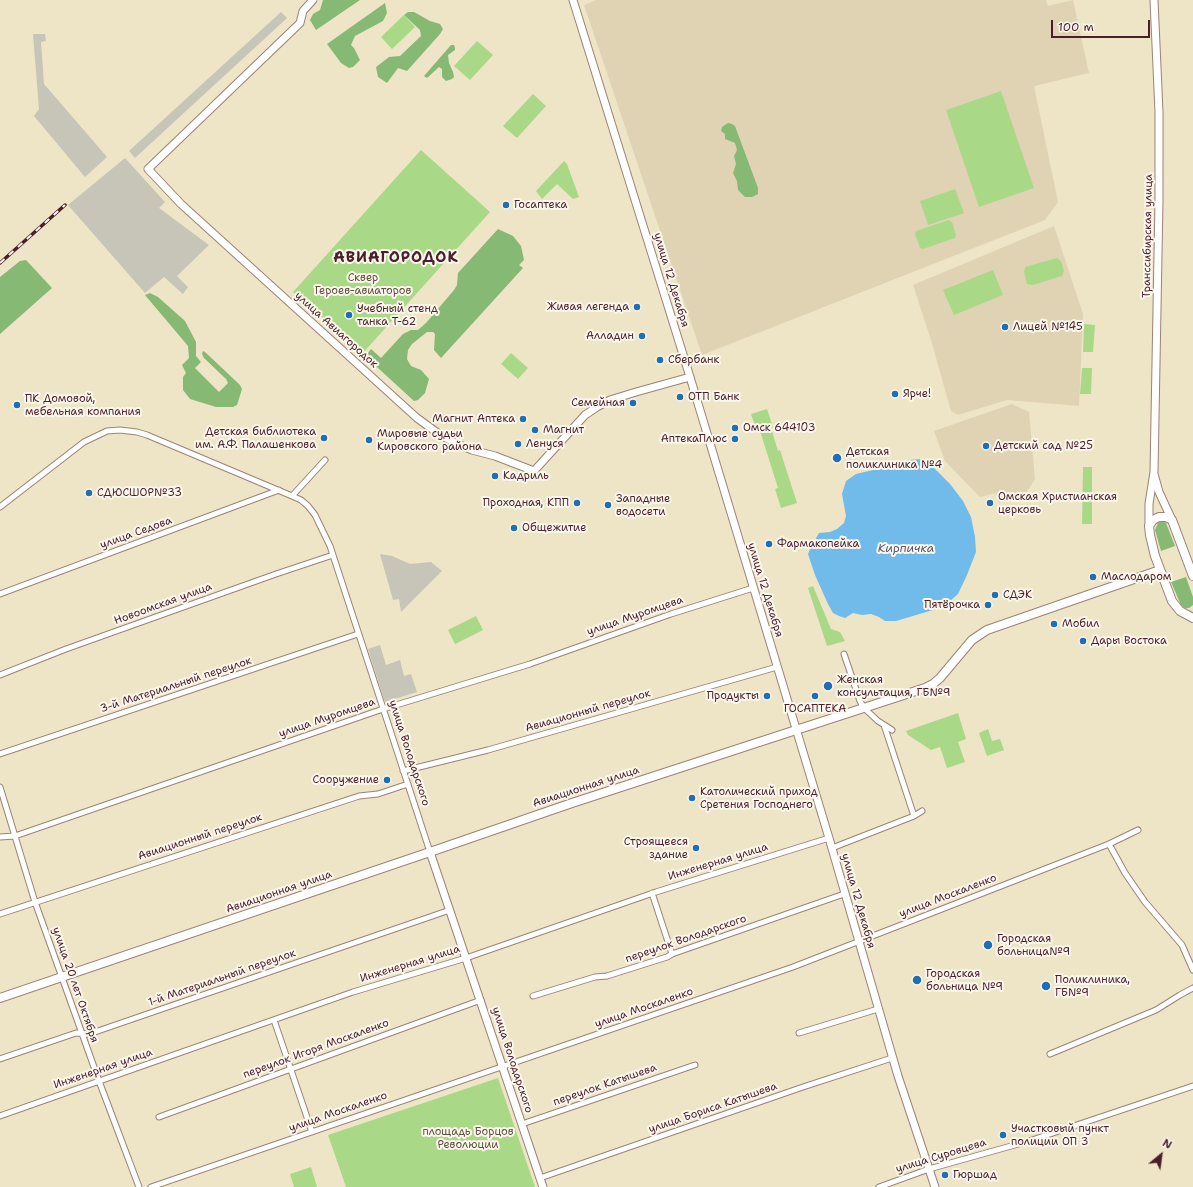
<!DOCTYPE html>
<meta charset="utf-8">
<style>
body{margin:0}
#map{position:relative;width:1193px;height:1187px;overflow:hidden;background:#eee4c6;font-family:"Shantell Sans",sans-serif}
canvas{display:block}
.north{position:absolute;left:1141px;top:1135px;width:40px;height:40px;-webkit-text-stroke:3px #fbf7ec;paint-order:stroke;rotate:29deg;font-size:11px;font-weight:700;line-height:16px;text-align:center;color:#4a1f2b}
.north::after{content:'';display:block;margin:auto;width:14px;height:18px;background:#4a1f2b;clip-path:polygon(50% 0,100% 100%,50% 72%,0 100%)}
.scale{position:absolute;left:1051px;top:20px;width:99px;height:18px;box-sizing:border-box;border:2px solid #4a1f2b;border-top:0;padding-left:5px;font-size:12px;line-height:14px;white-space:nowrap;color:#4a1f2b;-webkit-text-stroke:3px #fbf7ec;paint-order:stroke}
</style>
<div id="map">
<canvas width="1193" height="1187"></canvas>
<div class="north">N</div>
<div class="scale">100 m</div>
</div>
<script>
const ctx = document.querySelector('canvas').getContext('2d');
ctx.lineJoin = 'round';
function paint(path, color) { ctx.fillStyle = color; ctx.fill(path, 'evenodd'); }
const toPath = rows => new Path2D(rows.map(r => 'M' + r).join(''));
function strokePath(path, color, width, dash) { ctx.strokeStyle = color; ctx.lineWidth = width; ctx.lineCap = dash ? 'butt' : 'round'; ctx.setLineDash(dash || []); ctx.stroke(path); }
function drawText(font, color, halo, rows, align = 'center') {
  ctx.font = font + ' "Shantell Sans",sans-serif'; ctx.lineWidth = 4; ctx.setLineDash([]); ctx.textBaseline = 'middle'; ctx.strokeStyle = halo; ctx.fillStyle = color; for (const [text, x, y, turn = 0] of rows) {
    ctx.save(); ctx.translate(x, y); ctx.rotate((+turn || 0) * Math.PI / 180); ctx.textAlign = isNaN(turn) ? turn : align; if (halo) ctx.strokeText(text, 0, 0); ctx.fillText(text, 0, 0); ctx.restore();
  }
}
paint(toPath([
 [596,0,1046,0,1048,6,1073,0,1089,73,1034,86,1058,202,1045,220,702,355,584,5],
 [1054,226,1083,314,1079,406,1007,400,958,415,951,411,931,340,913,285],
 [1012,404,1029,412,1035,479,1026,493,999,503,995,493,980,497,945,461,934,431]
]), '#dfd3b4');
paint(toPath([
 [281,12,287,18,135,158,129,151],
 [33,34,45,34,46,41,41,42,44,84,107,157,85,177,34,116,39,109],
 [125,158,165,202,159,208,209,245,177,276,188,287,183,294,164,277,145,293,68,205],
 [380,554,392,556,410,564,431,562,442,571,401,612,399,599,393,600],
 [380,645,386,665,400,660,404,676,411,674,417,692,385,702,368,649]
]), '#c7c5b8');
paint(toPath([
 [404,15,415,27,392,49,381,37],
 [477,41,493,55,470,80,454,66],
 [1001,91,1034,188,979,207,946,110],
 [533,94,546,106,517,138,503,126],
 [421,150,490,212,362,354,293,292],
 [564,161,567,164,579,197,573,199,557,184,542,199,536,191],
 [955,189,964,213,928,225,920,201],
 [949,220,952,222,956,235,955,238,923,249,920,248,915,234,916,231],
 [1057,258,1061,261,1064,271,1062,276,1033,285,1027,284,1024,272,1025,267],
 [993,270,1003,295,954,315,943,290],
 [1084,324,1095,325,1093,352,1083,352],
 [511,353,528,368,518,379,501,364],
 [1082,368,1092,368,1091,394,1080,394],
 [767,409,773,427,771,428,778,451,780,450,797,503,781,508,775,489,778,488,760,431,757,432,751,414],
 [1083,467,1092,467,1092,524,1082,524],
 [813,586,831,629,840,632,845,641,827,646,808,588],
 [476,616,483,630,455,644,448,630],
 [958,713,966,739,958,742,965,762,947,768,940,747,931,750,908,735,906,731],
 [988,729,992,741,1000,739,1004,750,987,756,979,733],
 [498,1078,535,1187,346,1187,328,1135],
 [311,1167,317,1187,294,1187,290,1174]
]), '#a9d987');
paint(toPath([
 [323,0,360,0,316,30,310,20,313,14,320,10],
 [385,3,387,13,383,21,355,36,351,45,354,48,360,60,353,67,349,68,341,63,327,44],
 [408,12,414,12,430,21,440,24,443,29,440,34,407,71,398,68,387,83,378,77,376,67,389,57,400,56,421,36,420,30,404,15],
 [451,45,454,45,455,48,455,50,448,55,449,63,453,72,454,77,452,79,446,81,442,77,442,69,439,67,427,78,424,76],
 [728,123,732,124,735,126,758,188,758,194,752,197,745,197,738,190,737,181,733,173,736,164,734,156,737,150,735,143,725,139,725,134,721,131,722,127],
 [498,229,513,236,521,246,524,260,519,265,523,268,441,358,434,350,435,334,433,332,427,332,412,344,408,350,407,359,411,366,421,370,429,379,425,393,418,400,414,401,366,357,368,353,371,349,381,358,403,334,411,330,418,330,426,323,454,290,457,285,458,273],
 [26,260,52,288,0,334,0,277,20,261],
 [150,293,158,297,185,321,196,342,196,356,201,362,195,368,219,392,228,383,226,379,204,358,202,354,203,351,205,352,240,385,242,389,237,405,233,407,216,407,190,399,183,390,183,377,186,373,182,365,189,358,188,346,145,295],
 [1163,521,1166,523,1175,546,1161,551,1155,530,1158,523],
 [1186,577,1193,597,1193,605,1189,608,1185,608,1181,605,1171,582]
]), '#86b974');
paint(toPath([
 [921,459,931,465,950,484,963,501,971,517,975,537,976,552,967,575,958,594,943,607,896,621,885,621,879,617,871,614,862,615,853,613,845,618,839,616,833,613,828,604,815,575,808,554,811,547,819,533,830,532,837,529,844,523,846,516,842,494,846,481,856,474,890,466,910,460]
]), '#71bbea');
const street = toPath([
 [292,496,325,460],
 [0,507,84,442,107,431,120,430,137,432,147,435,292,496,301,500,308,506,315,515,330,546,430,852],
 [0,594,279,490],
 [844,654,860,701,864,708,878,721,892,730],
 [0,675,66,649,276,574,333,555],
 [884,725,914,816],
 [0,754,358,634],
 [403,771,488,750,777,667],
 [0,787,35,902,99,1081,139,1187],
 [0,837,15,836,383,709,530,664,671,614,753,588],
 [1109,844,1125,873,1145,902,1182,945,1193,970],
 [832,848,914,816,922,811],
 [652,893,672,954],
 [0,914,359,796,378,794,408,784],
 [533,996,595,977,607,976,667,957,672,954,844,894],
 [274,1020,312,1132],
 [799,1033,878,1009],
 [1050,1054,1156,1010,1180,995,1193,988],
 [0,1059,76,1033,89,1034,450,910],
 [0,1116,353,992,466,958,656,892,829,838],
 [159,1117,481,1000],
 [522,1124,695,1065],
 [540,1178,803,1087,892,1058],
 [151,1187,793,967,1109,844,1138,830],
 [879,1187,929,1169,1029,1141,1193,1086]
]);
const secondary = toPath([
 [313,0,303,11,300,23,148,169,181,204,417,418,439,434,455,443,472,450,495,456,534,471,585,415,597,407,610,400,636,392,690,377],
 [573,0,690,377,829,838,898,1076,935,1187],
 [1154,474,1159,492,1172,520],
 [1149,526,1149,504,1154,472,1159,200,1159,112,1154,0],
 [430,852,543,1187]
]);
const primary = toPath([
 [1193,576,1172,520,1166,517,1159,517,1153,520,1149,526,1150,535,1155,556,1172,601,1180,611,1193,618],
 [0,998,430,852,572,803,925,688,933,684,940,678,972,640,987,630,1160,570]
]);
strokePath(street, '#9c8278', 7);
strokePath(secondary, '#9c8278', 9);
strokePath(primary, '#9c8278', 10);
strokePath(street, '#fff', 5);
strokePath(secondary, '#fff', 7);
strokePath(primary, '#fff', 8);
const rail = toPath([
 [0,263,65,205]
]);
strokePath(rail, '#4a1f2b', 3.5);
strokePath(rail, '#fbf7ec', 2, [6]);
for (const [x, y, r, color] of [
 [506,205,4,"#1f6fb2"],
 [637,307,4,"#1f6fb2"],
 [349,315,4,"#1f6fb2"],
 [1005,327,4,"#1f6fb2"],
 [642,336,4,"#1f6fb2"],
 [660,360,4,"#1f6fb2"],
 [895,394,4,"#1f6fb2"],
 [680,397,4,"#1f6fb2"],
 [633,403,4,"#1f6fb2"],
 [17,405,4,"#1f6fb2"],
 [523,419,4,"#1f6fb2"],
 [735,428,4,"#1f6fb2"],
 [535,430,4,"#1f6fb2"],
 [324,438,4,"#1f6fb2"],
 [735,439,4,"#1f6fb2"],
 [369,440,4,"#1f6fb2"],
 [518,444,4,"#1f6fb2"],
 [986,446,4,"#1f6fb2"],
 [837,458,5,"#1f6fb2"],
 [495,476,4,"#1f6fb2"],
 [89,493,4,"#1f6fb2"],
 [577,503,4,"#1f6fb2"],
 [990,503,4,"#1f6fb2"],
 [608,505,4,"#1f6fb2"],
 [514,528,4,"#1f6fb2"],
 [769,544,4,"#1f6fb2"],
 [1093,577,4,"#1f6fb2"],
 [995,595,4,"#1f6fb2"],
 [988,605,4,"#1f6fb2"],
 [1054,624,4,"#1f6fb2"],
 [1083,641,4,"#1f6fb2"],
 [828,686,5,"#1f6fb2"],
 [767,696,4,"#1f6fb2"],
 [815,696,4,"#1f6fb2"],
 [387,780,4,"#1f6fb2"],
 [692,798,4,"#1f6fb2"],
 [696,848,4,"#1f6fb2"],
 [988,945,5,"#1f6fb2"],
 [917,980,5,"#1f6fb2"],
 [1046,986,5,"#1f6fb2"],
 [1003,1135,4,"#1f6fb2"],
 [945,1175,4,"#1f6fb2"]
]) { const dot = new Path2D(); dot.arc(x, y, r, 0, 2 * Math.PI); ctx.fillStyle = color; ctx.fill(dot); strokePath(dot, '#fbf7ec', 1.5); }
drawText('11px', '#4a1f2b', '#fbf7ec', [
 ["Госаптека",514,205],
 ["Живая легенда",629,307,"right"],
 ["Учебный стенд",357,309],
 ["танка Т-62",357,322],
 ["Лицей №145",1013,327],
 ["Алладин",634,336,"right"],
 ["Сбербанк",668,360],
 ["Ярче!",903,394],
 ["ОТП Банк",688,397],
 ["ПК Домовой,",25,399],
 ["мебельная компания",25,412],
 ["Семейная",625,403,"right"],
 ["Магнит Аптека",515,419,"right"],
 ["Омск 644103",743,428],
 ["Магнит",543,430],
 ["Детская библиотека",316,432,"right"],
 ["им. А.Ф. Палашенкова",316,445,"right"],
 ["Мировые судьи",377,434],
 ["Кировского района",377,447],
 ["АптекаПлюс",727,439,"right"],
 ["Ленуся",526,444],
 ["Детский сад №25",994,446],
 ["Детская",846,452],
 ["поликлиника №4",846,465],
 ["Кадриль",503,476],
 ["СДЮСШОР№33",97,493],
 ["Омская Христианская",998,497],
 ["церковь",998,510],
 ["Западные",616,499],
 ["водосети",616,512],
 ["Проходная, КПП",569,503,"right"],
 ["Общежитие",522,528],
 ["Фармакопейка",777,544],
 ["Маслодаром",1101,577],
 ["СДЭК",1003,595],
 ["Пятёрочка",980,605,"right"],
 ["Мобил",1062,624],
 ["Дары Востока",1091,641],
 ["Женская",837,680],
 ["консультация, ГБ№9",837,693],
 ["Продукты",759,696,"right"],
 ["ГОСАПТЕКА",815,709,"center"],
 ["Сооружение",379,780,"right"],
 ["Католический приход",700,792],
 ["Сретения Господнего",700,805],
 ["Строящееся",688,842,"right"],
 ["здание",688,855,"right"],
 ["Городская",997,939],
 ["больница№9",997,952],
 ["Городская",926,974],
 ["больница №9",926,987],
 ["Поликлиника,",1055,980],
 ["ГБ№9",1055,993],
 ["Участковый пункт",1011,1129],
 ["полиции ОП 3",1011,1142],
 ["Гюршад",953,1175]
], 'left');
drawText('11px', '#4a1f2b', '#fbf7ec', [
 ["Транссибирская улица",1148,236,-89],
 ["улица 12 Декабря",671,280,73],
 ["улица Авиагородок",336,330,42],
 ["улица Седова",136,533,-20],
 ["улица 12 Декабря",765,590,73],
 ["Новоомская улица",163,604,-20],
 ["улица Муромцева",635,616,-19],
 ["3-й Материальный переулок",176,685,-18],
 ["Авиационный переулок",588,711,-16],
 ["улица Муромцева",327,718,-19],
 ["улица Володарского",409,753,72],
 ["Авиационная улица",586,787,-18],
 ["Авиационный переулок",200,837,-18],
 ["Инженерная улица",718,862,-17],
 ["Авиационная улица",279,892,-19],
 ["улица Москаленко",948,896,-21],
 ["улица 12 Декабря",858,901,74],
 ["переулок Володарского",686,939,-19],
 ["Инженерная улица",410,964,-17],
 ["1-й Материальный переулок",222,978,-19],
 ["улица 20 лет Октября",75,985,71],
 ["улица Москаленко",644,1008,-19],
 ["переулок Игоря Москаленко",316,1049,-20],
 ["улица Володарского",512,1060,72],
 ["Инженерная улица",103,1069,-19],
 ["переулок Катышева",605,1085,-19],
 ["улица Бориса Катышева",713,1108,-19],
 ["улица Москаленко",338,1112,-19],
 ["улица Суровцева",941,1156,-17]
]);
drawText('11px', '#624e42', '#fbf7ec', [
 ["Сквер",363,278],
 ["Героев-авиаторов",363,291],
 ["площадь Борцов",468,1132],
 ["Революции",468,1145]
]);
drawText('italic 12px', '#58566e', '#fbf7ec', [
 ["Кирпичка",906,549]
]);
ctx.letterSpacing = '1px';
drawText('bold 15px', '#4a1f2b', '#fbf7ec', [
 ["АВИАГОРОДОК",396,258]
]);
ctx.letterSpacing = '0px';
</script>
